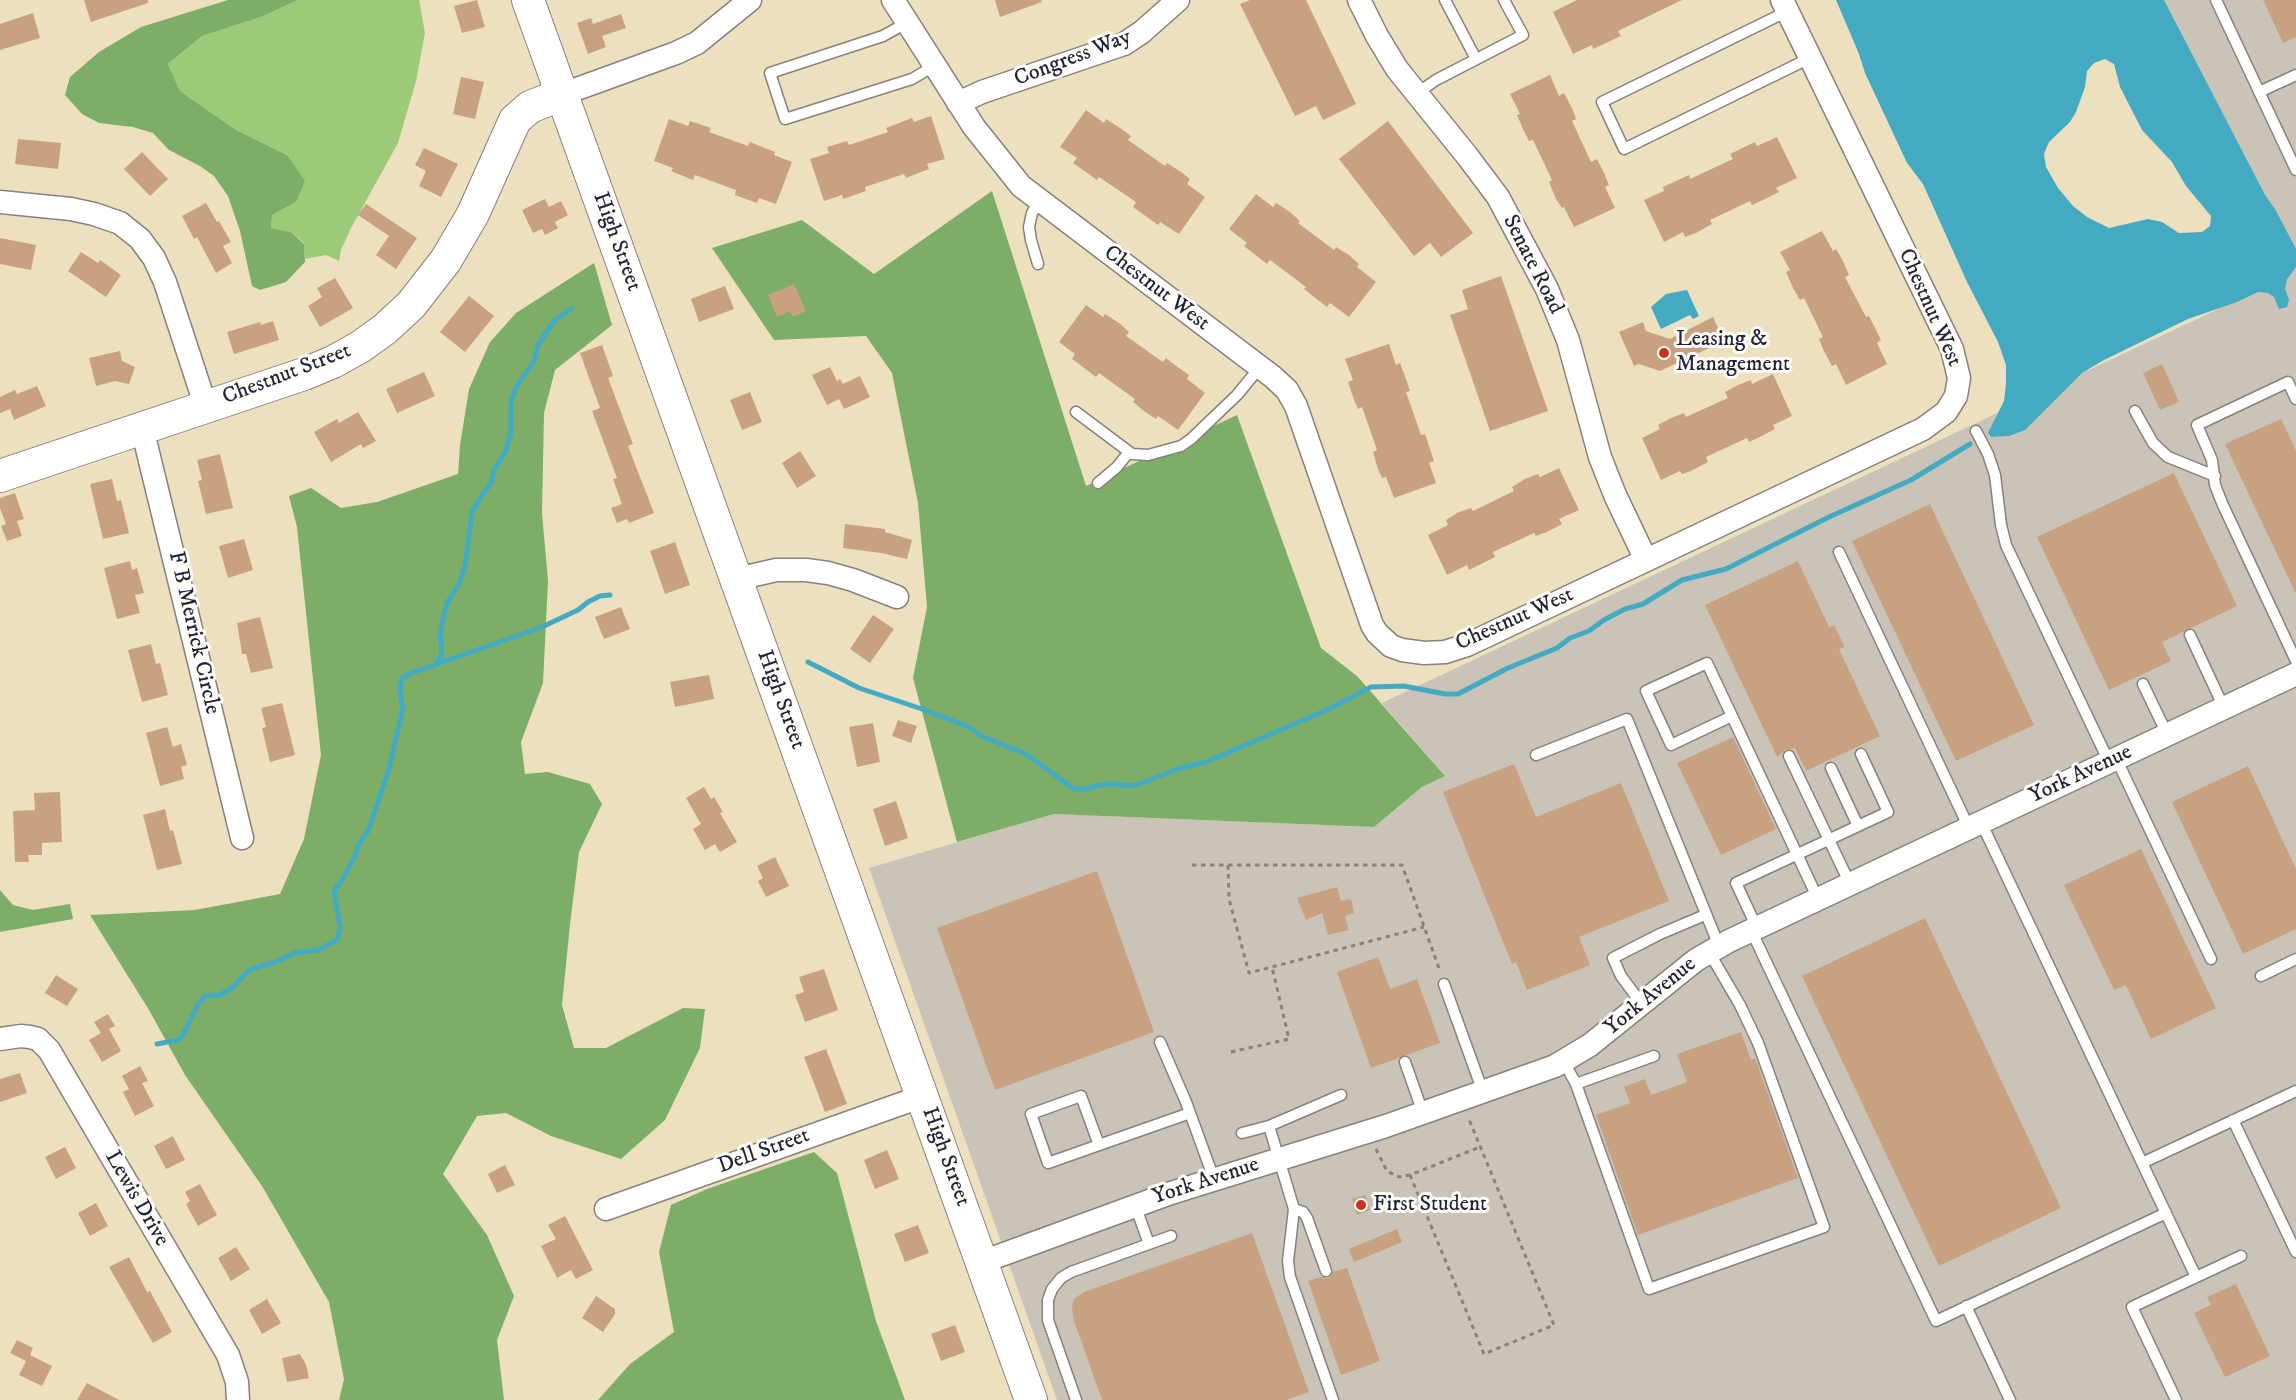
<!DOCTYPE html>
<style>
body{margin:0}
canvas{display:block;background:#ede0bf}
</style>
<canvas width="2296" height="1400"></canvas>
<script>
const ctx = document.querySelector('canvas').getContext('2d');
ctx.lineJoin = 'round';
function paint(path, color) { ctx.fillStyle = color; ctx.fill(path, 'evenodd'); }
const toPath = rows => new Path2D(rows.map(r => 'M' + r).join(''));
function strokePath(path, color, width, dash) { ctx.strokeStyle = color; ctx.lineWidth = width; ctx.lineCap = dash ? 'butt' : 'round'; ctx.setLineDash(dash || []); ctx.stroke(path); }
function drawText(font, color, halo, rows, align = 'center') {
  ctx.font = font + ' "IM FELL DW Pica",serif'; ctx.lineWidth = 6; ctx.setLineDash([]); ctx.textBaseline = 'middle'; ctx.strokeStyle = halo; ctx.fillStyle = color; for (const [text, x, y, turn = 0] of rows) {
    ctx.save(); ctx.translate(x, y); ctx.rotate((+turn || 0) * Math.PI / 180); ctx.textAlign = isNaN(turn) ? turn : align; if (halo) ctx.strokeText(text, 0, 0); ctx.fillText(text, 0, 0); ctx.restore();
  }
}
paint(toPath([
 [2121,0,2296,0,2296,1400,1057,1400,869,868,1054,814,1374,827,1422,787,1445,776,1382,703,2265,287]
]), '#c9c3b8');
paint(toPath([
 [298,0,419,0,425,33,416,81,398,143,351,228,341,250,339,261,326,255,305,259,304,243,291,232,271,228,272,215,296,202,287,155,236,130,180,91,168,64,202,36,261,17]
]), '#9cca78');
paint(toPath([
 [228,0,298,0,261,17,202,36,168,64,180,91,236,130,287,155,305,181,296,202,272,215,271,228,291,232,304,244,305,262,286,282,260,290,252,286,240,231,228,196,214,176,200,166,169,150,153,133,133,127,99,123,82,114,65,95,70,77,99,52,141,27],
 [992,191,1086,486,1237,415,1321,648,1357,676,1445,776,1422,787,1374,827,1054,814,957,842,913,678,927,607,918,503,892,373,866,336,774,340,712,248,802,220,874,274],
 [594,263,612,325,555,370,544,413,542,513,548,581,543,683,521,742,525,774,548,772,590,784,602,804,579,852,570,924,562,1005,574,1048,606,1048,683,1008,705,1009,700,1048,665,1120,621,1159,551,1136,506,1113,477,1116,443,1174,487,1235,514,1296,497,1340,504,1400,339,1400,344,1379,329,1302,262,1186,185,1075,149,1010,90,915,195,910,280,894,304,839,321,755,297,527,289,496,311,488,341,508,377,502,458,474,460,445,469,389,490,342,516,313],
 [0,890,13,905,33,910,70,904,73,919,0,932],
 [814,1152,837,1173,876,1321,905,1400,598,1400,630,1364,674,1332,659,1252,671,1205,707,1189]
]), '#7dae68');
paint(toPath([
 [1836,0,2164,0,2265,195,2275,209,2296,249,2296,267,2287,279,2285,289,2289,300,2287,307,2279,309,2274,297,2268,293,2258,292,2237,302,2188,319,2104,360,2082,373,2025,430,2009,436,1991,437,1988,433,2004,401,2006,384,2006,365,1998,342,1967,282,1923,184,1907,163,1865,73,1859,54],
 [2105,59,2114,64,2120,87,2142,130,2172,162,2186,186,2211,216,2210,226,2202,232,2179,233,2162,222,2148,219,2109,228,2087,217,2073,206,2058,188,2046,167,2044,154,2049,142,2070,122,2076,112,2085,87,2087,71,2094,63],
 [1687,290,1699,316,1693,319,1690,315,1661,329,1651,307,1666,294]
]), '#43aac2');
strokePath(toPath([
 [808,662,859,688,922,709,969,727,981,736,1026,754,1074,789,1085,789,1099,785,1111,784,1134,786,1180,768,1206,762,1329,709,1371,687,1404,686,1445,694,1458,694,1508,668,1557,648,1570,638,1589,631,1604,620,1625,609,1643,604,1682,580,1726,569,1829,517,1911,480,1970,444],
 [437,664,542,627,578,610,588,602,600,596,610,595],
 [157,1044,178,1040,183,1035,198,1004,205,996,220,995,232,988,249,970,278,961,294,953,318,950,337,940,340,928,334,890,341,882,354,858,360,842,368,831,389,769,403,708,400,694,401,680,408,674,435,665,442,655,440,632,447,603,460,582,465,565,472,512,480,498,491,483,494,469,505,453,511,432,511,402,516,387,534,361,538,345,546,333,555,320,571,309]
]), '#43aac2', 5);
paint(toPath([
 [84,0,148,0,148,3,91,22],
 [477,0,485,27,462,33,454,6],
 [995,0,1041,0,1042,2,1000,17],
 [1250,0,1306,0,1356,104,1323,120,1316,106,1295,116,1240,4],
 [1577,0,1682,0,1618,31,1621,36,1606,43,1593,49,1592,45,1573,54,1553,12],
 [2263,0,2296,0,2296,37,2283,43],
 [33,13,40,38,0,50,0,24],
 [621,14,626,28,602,36,606,47,588,54,577,23,591,18,593,24],
 [1550,75,1559,96,1564,93,1572,108,1576,119,1572,121,1591,162,1597,159,1604,173,1609,185,1605,187,1615,208,1574,227,1564,207,1562,208,1556,199,1549,182,1552,180,1533,140,1529,141,1523,129,1517,115,1520,114,1510,94],
 [461,77,484,82,475,119,453,114],
 [1086,110,1104,123,1106,119,1120,128,1131,136,1128,140,1165,166,1167,163,1181,172,1190,179,1187,184,1205,197,1179,234,1160,222,1158,225,1133,207,1136,202,1099,177,1097,180,1083,170,1073,163,1077,158,1060,147],
 [931,116,945,159,927,164,929,169,906,178,904,174,865,187,866,191,843,199,842,195,824,201,810,159,829,153,827,147,847,141,849,145,888,132,886,128,912,118,914,122],
 [669,119,688,126,690,121,711,128,709,132,748,146,750,142,775,152,774,155,792,162,776,204,759,198,757,203,735,195,736,190,695,175,693,180,671,171,673,168,654,161],
 [1388,121,1473,233,1441,257,1430,243,1414,256,1339,159],
 [1777,137,1797,178,1776,188,1779,192,1763,200,1752,205,1750,201,1710,220,1712,224,1696,233,1685,237,1683,232,1664,242,1644,200,1664,191,1663,187,1689,175,1690,179,1733,159,1730,154,1755,142,1757,146],
 [18,139,61,143,58,169,15,164],
 [424,148,458,164,441,197,419,186,426,171,415,165],
 [142,152,168,179,150,196,124,169],
 [1256,194,1273,207,1276,203,1290,212,1300,221,1298,223,1334,250,1336,247,1349,255,1359,264,1357,267,1376,282,1349,317,1330,303,1327,307,1304,289,1306,287,1270,260,1267,264,1244,246,1247,243,1229,229],
 [545,199,549,207,561,201,568,215,555,222,558,228,545,235,542,229,533,233,522,210],
 [206,203,217,222,219,221,231,242,223,246,232,263,216,273,197,237,194,239,182,216],
 [366,204,417,238,396,269,376,255,389,236,358,215],
 [1822,231,1833,251,1836,249,1842,259,1849,275,1845,277,1866,317,1869,316,1881,340,1877,343,1887,364,1846,385,1836,364,1832,366,1823,349,1819,339,1823,337,1804,298,1800,300,1793,288,1786,272,1790,270,1780,252],
 [0,238,36,245,31,270,0,264],
 [81,252,98,263,100,260,121,275,106,297,68,271],
 [1501,276,1548,411,1490,431,1450,315,1468,309,1462,290],
 [335,278,353,308,320,327,308,306,322,297,317,288],
 [794,284,806,311,793,317,790,311,777,317,768,295],
 [725,286,734,309,699,322,691,299],
 [469,296,494,316,465,352,440,332],
 [1086,305,1103,317,1105,314,1119,323,1129,332,1126,336,1163,362,1166,358,1172,363,1189,375,1187,379,1205,393,1178,430,1158,416,1156,419,1144,411,1133,402,1135,399,1099,373,1096,377,1079,364,1072,359,1075,354,1059,342],
 [1713,317,1724,341,1660,371,1639,364,1634,366,1619,332,1643,322,1646,331,1670,339],
 [273,321,279,340,234,354,227,332,260,322,261,325],
 [1389,344,1396,365,1400,363,1407,382,1410,391,1406,392,1421,435,1425,434,1434,461,1429,463,1436,483,1394,498,1386,477,1382,478,1378,469,1373,452,1377,450,1362,407,1358,409,1354,400,1348,382,1353,380,1345,359],
 [602,345,613,376,608,378,633,444,628,446,654,513,629,523,627,519,617,523,611,508,622,504,613,479,617,478,592,411,600,408,580,353],
 [120,351,122,361,135,367,129,384,115,381,96,386,89,358],
 [2162,364,2179,402,2160,410,2143,373],
 [830,367,837,381,840,379,843,384,860,376,870,397,844,409,839,399,827,405,812,375],
 [424,372,435,396,397,413,386,389],
 [1773,374,1792,416,1773,425,1775,429,1758,438,1749,442,1747,438,1706,457,1708,462,1691,471,1682,474,1680,471,1661,480,1642,438,1660,429,1658,425,1671,418,1684,413,1686,417,1728,398,1725,392,1738,385,1751,380,1752,384],
 [37,386,46,406,14,420,10,409,0,413,0,397,15,390,17,394],
 [750,392,762,422,742,430,730,400],
 [358,412,376,441,363,448,361,444,331,462,314,432,337,419,339,423],
 [2281,419,2296,451,2296,594,2225,444],
 [800,451,816,476,797,488,782,463],
 [220,454,233,508,206,514,198,481,202,480,197,460],
 [1559,468,1579,510,1559,519,1562,524,1549,531,1536,536,1534,533,1493,552,1495,557,1469,570,1467,565,1447,575,1428,535,1448,525,1446,520,1459,512,1471,508,1473,511,1514,491,1512,487,1525,479,1538,474,1540,477],
 [2174,473,2237,606,2162,642,2171,661,2109,690,2037,537],
 [112,479,117,501,121,500,129,533,103,539,90,484],
 [15,493,24,519,17,521,22,536,7,541,1,526,6,524,0,508,0,498],
 [1930,504,2034,725,1956,761,1852,541],
 [845,524,885,529,885,532,912,540,907,559,881,553,843,548],
 [244,539,253,570,228,578,219,546],
 [675,542,690,585,665,594,650,551],
 [130,561,132,570,137,568,144,593,135,595,140,613,117,619,104,568],
 [1798,561,1829,627,1834,625,1845,647,1839,649,1880,736,1806,771,1795,748,1785,750,1777,757,1705,605],
 [621,607,630,629,604,639,595,617],
 [873,615,894,629,870,663,850,649],
 [260,617,273,668,251,673,246,654,242,654,237,623],
 [151,644,156,664,160,663,168,695,142,702,128,650],
 [709,675,714,699,675,707,670,682],
 [282,703,295,755,270,762,262,728,266,727,261,708],
 [898,720,917,726,911,743,892,736],
 [873,723,880,762,857,767,849,727],
 [167,727,173,747,181,744,187,765,181,767,184,779,160,786,146,733],
 [1733,737,1776,829,1721,855,1677,763],
 [1514,764,1536,817,1621,783,1669,901,1579,937,1590,965,1527,990,1516,962,1512,964,1443,792],
 [2248,766,2296,869,2296,929,2243,954,2172,802],
 [704,787,711,799,714,797,723,812,720,813,737,842,720,852,715,844,705,850,693,829,701,824,686,798],
 [60,792,62,842,42,843,42,855,28,855,29,862,15,862,13,811,35,810,34,793],
 [896,801,908,838,885,846,873,809],
 [165,809,170,831,173,830,182,864,157,870,143,815],
 [2141,849,2216,1008,2151,1039,2126,985,2114,990,2064,885],
 [775,857,789,886,766,897,758,881,763,878,757,866],
 [1097,871,1154,1032,995,1090,937,928],
 [1337,887,1341,901,1351,899,1354,913,1345,916,1349,930,1328,935,1322,913,1306,920,1297,898],
 [1925,918,2061,1208,1939,1266,1802,976],
 [1378,957,1390,989,1417,979,1440,1043,1371,1068,1337,972],
 [824,969,838,1010,805,1022,795,995,804,992,799,977],
 [56,975,78,989,67,1006,45,993],
 [108,1014,115,1026,109,1029,121,1051,102,1062,89,1040,101,1033,94,1022],
 [1741,1032,1751,1060,1755,1058,1798,1178,1638,1235,1596,1115,1630,1103,1624,1087,1645,1079,1651,1095,1687,1082,1677,1054],
 [826,1049,847,1104,825,1112,804,1057],
 [140,1066,148,1081,142,1083,154,1106,135,1116,123,1092,129,1089,122,1076],
 [20,1073,27,1093,0,1102,0,1079],
 [173,1136,185,1160,166,1169,154,1146],
 [65,1147,76,1168,56,1179,45,1157],
 [887,1150,899,1179,875,1189,864,1160],
 [505,1165,515,1185,497,1193,488,1174],
 [200,1184,217,1215,198,1226,186,1204,190,1201,185,1192],
 [1365,1195,1370,1210,1357,1215,1352,1199],
 [96,1203,108,1226,90,1236,78,1213],
 [565,1216,593,1270,576,1279,571,1270,557,1278,541,1246,556,1239,548,1225],
 [918,1225,929,1253,905,1262,894,1234],
 [1397,1229,1402,1242,1354,1262,1349,1249],
 [1252,1233,1309,1392,1286,1400,1102,1400,1073,1318,1072,1305,1075,1298,1084,1292],
 [236,1247,250,1269,231,1281,218,1258],
 [129,1257,147,1292,150,1291,172,1332,153,1343,109,1267],
 [1347,1268,1380,1361,1341,1375,1308,1281,1321,1277,1329,1278,1333,1272],
 [2236,1284,2270,1356,2225,1377,2194,1313,2211,1305,2207,1297],
 [596,1296,615,1309,615,1314,603,1332,582,1318],
 [267,1299,281,1323,262,1334,249,1310],
 [955,1325,965,1352,941,1361,931,1334],
 [17,1340,33,1348,30,1355,52,1366,42,1386,19,1375,26,1361,10,1353],
 [300,1354,306,1365,309,1378,287,1382,282,1358],
 [87,1383,119,1400,77,1400]
]), '#c8a280');
const service = toPath([
 [1445,0,1476,59],
 [2216,0,2296,170],
 [1788,11,1602,102,1624,149,1810,58],
 [908,22,883,36,770,73,785,119,912,79,934,66],
 [2259,92,2296,75],
 [1416,94,1436,80,1523,35,1504,0],
 [1038,264,1031,240,1029,227,1032,213,1039,201],
 [2296,399,2288,382,2197,425,2212,460,2215,485,2222,503,2296,661],
 [2135,411,2153,443,2168,457,2215,476],
 [1076,412,1132,454,1148,455,1181,446,1191,439,1237,395,1260,367],
 [1976,431,1988,454,1995,475,2001,525,2006,545,2109,762],
 [1098,483,1117,467,1129,452],
 [1839,552,1969,828],
 [2190,635,2224,708],
 [2143,684,2167,734],
 [1732,716,1671,745,1646,691,1707,663,1818,899],
 [1536,755,1627,719,1719,946],
 [1789,756,1850,884],
 [2116,758,2211,959],
 [1831,768,1858,826],
 [1981,822,2196,1277],
 [1757,928,1736,883,1888,812,1861,754],
 [1751,930,1936,1321,2166,1213],
 [2261,976,2296,959],
 [1444,984,1483,1092],
 [1641,1003,1621,976,1613,958,1660,934,1705,915],
 [1160,1042,1186,1102,1214,1179],
 [1405,1062,1423,1113],
 [1564,1062,1576,1084,1649,1289,1824,1227,1758,1043,1740,1005,1709,952],
 [1576,1084,1654,1056],
 [2233,1120,2296,1252],
 [1269,1126,1294,1209,1288,1261,1290,1277,1333,1400],
 [1242,1133,1269,1126,1341,1095],
 [1099,1145,1081,1096,1031,1114,1048,1163,1099,1145,1190,1113],
 [2142,1163,2296,1091],
 [1135,1205,1149,1244],
 [1294,1209,1303,1212,1307,1218,1326,1271],
 [1966,1306,2010,1400],
 [1076,1400,1048,1320,1048,1300,1052,1289,1061,1278,1071,1272,1171,1236],
 [2176,1400,2132,1307,2241,1256]
]);
const minor = toPath([
 [893,0,974,127,1021,186,1273,377,1287,390,1296,406,1372,625,1377,633,1391,646,1402,650,1424,653,1445,652,1467,645,1923,429,1946,412,1956,396,1959,378,1952,349,1782,0],
 [1359,0,1377,36,1397,69,1468,157,1498,197,1547,289,1568,340,1600,457,1615,495,1646,560],
 [563,94,676,53,697,43,750,0],
 [958,103,982,92,1124,44,1142,32,1178,0],
 [0,202,71,209,94,214,120,223,140,239,154,258,165,282,206,407],
 [142,428,242,838],
 [737,579,776,570,806,570,828,573,853,580,897,597],
 [0,1039,21,1036,30,1037,38,1039,49,1050,228,1355,237,1382,238,1400],
 [606,1209,923,1096],
 [982,1262,1171,1193,1386,1126,1555,1066,1590,1045,1696,960,1729,941,2296,674]
]);
const secondary = toPath([
 [528,0,1031,1400],
 [0,476,304,374,333,362,360,347,385,329,411,305,446,260,473,214,515,120,530,107,563,94]
]);
strokePath(service, '#88817d', 13);
strokePath(minor, '#88817d', 25);
strokePath(secondary, '#88817d', 34);
strokePath(toPath([
 [1192,865,1402,865,1440,971],
 [1228,865,1229,899,1249,973,1424,927],
 [1231,1052,1289,1039,1272,967],
 [1376,1149,1387,1171,1399,1177,1410,1175,1480,1147],
 [1410,1175,1484,1354,1554,1325,1468,1117]
]), '#88817d', 3, [4.5, 4.5]);
strokePath(service, '#fff', 10);
strokePath(minor, '#fff', 22);
strokePath(secondary, '#fff', 32);
for (const [x, y, r, color] of [
 [1664,353,6,"#c8321e"],
 [1361,1205,6,"#c8321e"]
]) { const dot = new Path2D(); dot.arc(x, y, r, 0, 2 * Math.PI); ctx.fillStyle = color; ctx.fill(dot); strokePath(dot, '#fdfcf7', 2); }
drawText('22px', '#22223b', '#fdfcf7', [
 ["Congress Way",1073,59,-21],
 ["High Street",616,242,70],
 ["Senate Road",1532,265,63],
 ["Chestnut West",1156,289,37],
 ["Chestnut West",1929,308,66],
 ["Chestnut Street",287,375,-21],
 ["Chestnut West",1515,620,-24],
 ["F B Merrick Circle",193,633,77],
 ["High Street",780,700,70],
 ["York Avenue",2081,775,-25],
 ["York Avenue",1651,997,-39],
 ["Dell Street",764,1152,-20],
 ["High Street",945,1157,70],
 ["York Avenue",1206,1182,-18],
 ["Lewis Drive",136,1199,60]
]);
drawText('22px', '#22223b', '#fdfcf7', [
 ["Leasing &",1676,340],
 ["Management",1676,365],
 ["First Student",1373,1205]
], 'left');
</script>
